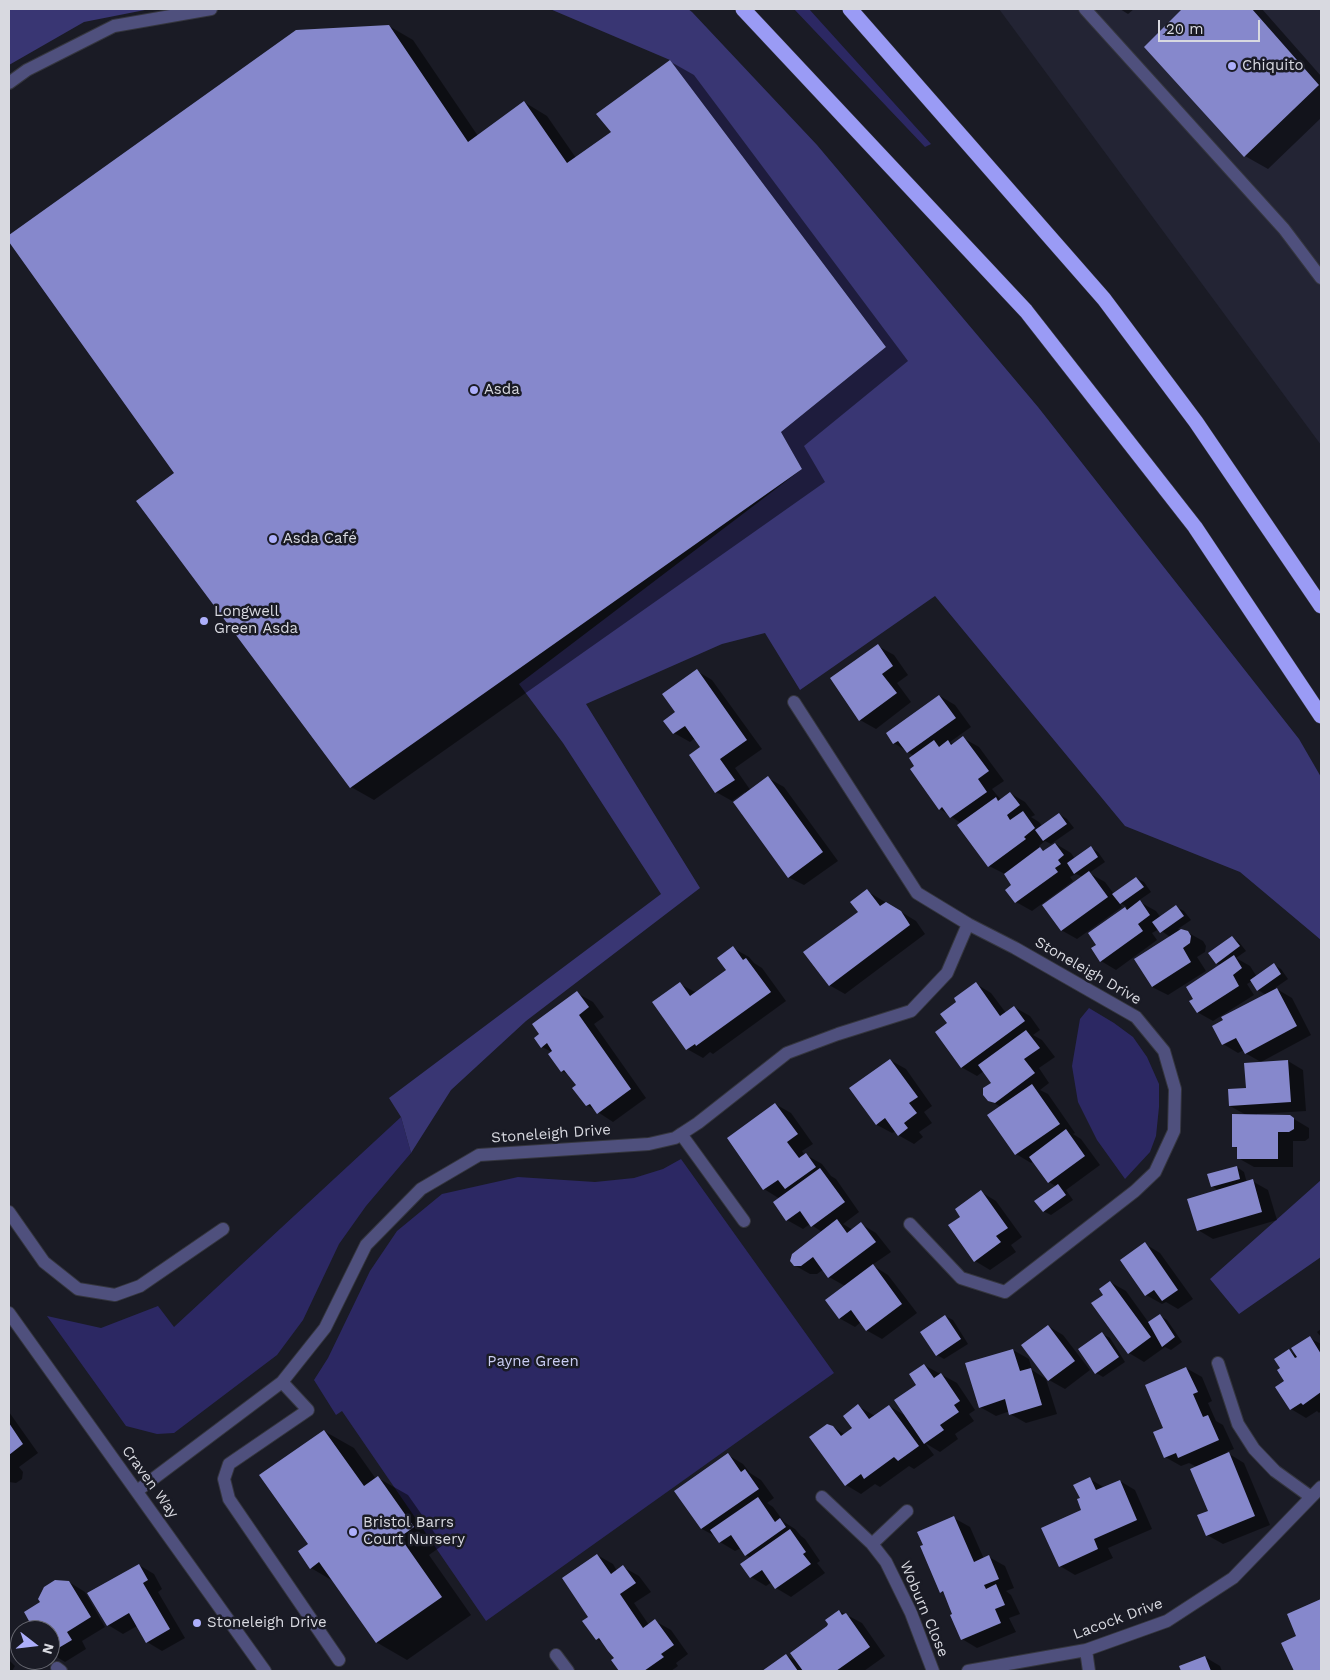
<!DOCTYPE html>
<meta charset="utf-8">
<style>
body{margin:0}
#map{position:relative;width:1330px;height:1680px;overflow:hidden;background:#1a1b25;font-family:"Work Sans",sans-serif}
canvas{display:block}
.frame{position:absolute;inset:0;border:10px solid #d8d9e0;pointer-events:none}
.north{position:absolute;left:10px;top:1620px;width:50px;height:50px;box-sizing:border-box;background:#1a1b25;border:1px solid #666770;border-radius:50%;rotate:106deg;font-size:14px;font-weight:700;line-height:20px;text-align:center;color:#d8d9e0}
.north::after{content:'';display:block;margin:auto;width:18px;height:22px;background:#adaffb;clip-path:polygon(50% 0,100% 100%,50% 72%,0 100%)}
.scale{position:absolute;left:1158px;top:20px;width:102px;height:22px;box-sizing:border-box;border:2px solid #d8d9e0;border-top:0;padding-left:6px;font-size:15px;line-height:18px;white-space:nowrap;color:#d8d9e0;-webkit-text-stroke:4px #1a1b25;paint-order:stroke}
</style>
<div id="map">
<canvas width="1330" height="1680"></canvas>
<div class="frame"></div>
<div class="north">N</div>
<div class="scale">20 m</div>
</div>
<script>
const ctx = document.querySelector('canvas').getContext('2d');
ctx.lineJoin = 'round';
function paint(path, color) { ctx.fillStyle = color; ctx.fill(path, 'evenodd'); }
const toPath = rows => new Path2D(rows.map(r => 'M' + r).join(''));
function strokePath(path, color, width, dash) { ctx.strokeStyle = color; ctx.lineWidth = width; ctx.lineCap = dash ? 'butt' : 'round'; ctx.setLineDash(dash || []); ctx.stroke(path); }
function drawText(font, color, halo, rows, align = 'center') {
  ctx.font = font + ' "Work Sans",sans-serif'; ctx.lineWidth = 5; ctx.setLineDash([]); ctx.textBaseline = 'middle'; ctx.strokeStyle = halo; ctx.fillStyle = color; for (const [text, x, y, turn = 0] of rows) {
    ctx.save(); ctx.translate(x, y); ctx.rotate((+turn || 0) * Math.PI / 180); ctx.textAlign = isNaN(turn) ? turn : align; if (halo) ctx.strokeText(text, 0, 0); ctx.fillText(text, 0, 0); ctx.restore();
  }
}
paint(toPath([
 [999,9,1321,9,1321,445]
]), '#232434');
paint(toPath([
 [794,9,809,9,931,144,925,147],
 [1089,1008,1114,1023,1133,1037,1147,1057,1159,1084,1159,1107,1156,1136,1150,1152,1125,1179,1097,1140,1078,1102,1072,1066,1080,1019],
 [401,1117,411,1153,366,1206,339,1244,303,1320,277,1355,174,1433,157,1434,126,1426,47,1316,101,1328,158,1306,174,1327],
 [681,1159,834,1373,486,1621,342,1411,336,1415,314,1380,328,1358,370,1271,397,1231,442,1194,518,1177,595,1182,634,1178,663,1169]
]), '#2c2863');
paint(toPath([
 [9,9,150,9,84,22,9,65],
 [550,9,688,9,692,12,817,145,1038,407,1299,739,1321,777,1321,940,1240,872,1125,826,935,596,800,690,765,633,722,644,586,704,700,888,526,1021,451,1090,411,1153,401,1117,389,1098,661,894,563,743,519,684,802,469,781,432,886,347,670,60],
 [1321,1180,1321,1257,1239,1314,1210,1279]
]), '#393673');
paint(toPath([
 [1120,9,1134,9,1128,14],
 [1184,9,1262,9,1321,76,1321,118,1268,169,1245,156,1146,47],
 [389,26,413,40,478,136,524,102,547,116,576,158,612,132,671,62,694,75,908,361,804,446,825,482,374,800,351,787,176,473,9,240,9,237,296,31],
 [878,646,894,655,908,675,897,683,911,702,876,729,860,720],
 [697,671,712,680,762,749,735,768,751,791,768,778,784,787,838,861,804,885,788,877,745,792,732,801,716,792,702,747,695,738,690,742,674,733,677,713],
 [940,696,955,705,971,727,950,742,953,744,963,738,979,747,1004,781,992,789,1001,800,1010,793,1025,802,1035,815,1031,817,1039,822,1042,826,1059,814,1067,819,1074,828,1051,844,1045,841,1039,846,1041,849,1046,851,1056,844,1071,853,1075,859,1091,848,1098,852,1105,862,1089,873,1105,882,1114,894,1136,878,1144,882,1151,892,1138,901,1156,911,1161,918,1176,907,1184,911,1191,920,1178,929,1187,932,1203,941,1206,946,1205,952,1197,957,1206,971,1168,995,1152,987,1170,937,1159,929,1152,933,1157,940,1116,970,1101,961,1098,945,1090,934,1127,907,1119,902,1122,907,1077,939,1061,930,1083,877,1076,874,1070,877,1073,881,1032,911,1016,902,1007,890,1013,885,1005,874,989,866,962,824,940,809,916,766,914,756,894,743],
 [867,891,916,921,925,934,845,994,829,985,860,912],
 [1232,938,1239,942,1246,951,1236,958,1250,966,1257,977,1274,965,1281,969,1288,979,1275,988,1292,998,1311,1035,1261,1062,1245,1053,1244,1050,1238,1053,1223,1044,1266,995,1258,990,1252,981,1247,984,1254,995,1213,1021,1197,1012,1195,999,1221,965,1216,963],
 [733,948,749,957,754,963,762,968,786,1001,713,1054,710,1052,703,1058,687,1049,680,984,695,992,728,971],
 [976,984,991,993,1006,1013,1014,1007,1030,1016,1040,1030,1033,1035,1042,1040,1055,1057,1039,1068,1049,1083,1040,1090,1048,1094,1075,1133,1073,1134,1081,1139,1100,1165,1066,1190,1073,1200,1051,1215,1043,1211,1057,1187,1049,1182,1034,1161,1031,1163,1016,1154,1001,1107,989,1100,993,1083,984,1071,977,1076,961,1067,948,1023,958,1002],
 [577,993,593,1002,604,1017,594,1024,646,1098,613,1122,587,1105,577,1085,571,1076,562,1071,549,1054,552,1052,542,1047],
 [890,1060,906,1069,932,1106,924,1112,932,1123,919,1132,923,1137,914,1144,898,1135,896,1131,892,1133,877,1125,851,1089],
 [1288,1061,1303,1070,1306,1111,1257,1114,1257,1116,1289,1116,1309,1128,1309,1138,1305,1141,1293,1141,1293,1167,1254,1167,1238,1158,1239,1149,1233,1146,1248,1116,1230,1106,1247,1089],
 [775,1104,791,1113,813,1144,802,1151,805,1156,806,1155,822,1164,831,1176,836,1179,859,1212,843,1224,853,1230,861,1224,876,1233,891,1252,872,1265,888,1275,917,1313,882,1339,866,1330,861,1322,855,1327,839,1318,845,1286,829,1277,824,1269,817,1274,810,1274,794,1265,822,1232,810,1224,803,1229,787,1220,780,1199,764,1189],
 [1237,1167,1244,1172,1247,1183,1252,1181,1268,1190,1277,1220,1213,1239,1198,1230,1219,1191,1212,1186],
 [981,1192,996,1201,1022,1237,1011,1245,1016,1252,990,1270,975,1261,962,1217],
 [1145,1244,1160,1253,1193,1299,1178,1309,1166,1302,1162,1304,1146,1295,1122,1261],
 [1110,1282,1126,1291,1149,1323,1160,1316,1167,1320,1182,1342,1171,1350,1165,1347,1144,1362,1129,1353,1105,1295],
 [945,1316,953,1320,968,1344,944,1359,937,1355],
 [1048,1326,1063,1335,1090,1370,1065,1389,1049,1380],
 [1321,1329,1321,1337,1317,1332],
 [1102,1334,1110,1338,1125,1362,1103,1377,1096,1373],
 [1310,1338,1321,1344,1321,1411,1319,1413,1317,1411,1306,1418,1291,1409,1282,1368,1289,1351,1298,1356],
 [1013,1350,1029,1359,1032,1370,1046,1379,1057,1414,1026,1423,1010,1414,1010,1411,996,1416,980,1407],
 [924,1365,957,1383,975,1410,969,1414,974,1421,955,1434,958,1439,940,1452,925,1443,934,1455,914,1469,909,1466,880,1487,875,1484,861,1494,846,1485,833,1427,845,1435,854,1428,858,1406,875,1416,889,1406,906,1416],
 [1186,1368,1202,1377,1212,1401,1208,1403,1216,1421,1223,1425,1234,1449,1226,1452,1244,1463,1270,1525,1223,1544,1207,1535,1209,1512,1197,1467,1189,1463,1181,1466,1165,1457,1165,1428],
 [9,1412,38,1453,19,1467,23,1472,22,1479,16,1483,9,1482],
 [324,1431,354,1448,376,1479,378,1478,408,1495,443,1545,429,1555,471,1615,407,1660,376,1642,333,1581,311,1568,309,1545],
 [728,1455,743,1464,750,1473,761,1480,774,1498,767,1503,773,1507,784,1522,795,1529,801,1536,805,1539,820,1561,817,1563,825,1573,791,1597,776,1588,772,1582,766,1586,751,1577,751,1558,746,1555,741,1548,735,1551,720,1542,715,1536,702,1529,676,1491],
 [1090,1479,1105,1488,1120,1481,1135,1490,1152,1529,1108,1548,1113,1558,1075,1575,1060,1566,1083,1511,1081,1499],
 [954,1518,970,1527,984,1559,989,1557,1005,1566,1014,1588,1006,1591,1011,1595,1020,1614,1009,1618,1016,1632,977,1648,962,1639,945,1594,941,1592],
 [597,1555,613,1564,617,1571,623,1567,639,1576,651,1592,634,1603,649,1625,655,1621,671,1630,688,1654,676,1663,678,1666,671,1671,621,1671,613,1661,615,1659,605,1644,597,1639,590,1617],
 [139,1565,154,1574,162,1589,158,1592,185,1638,162,1651,147,1642,137,1626,123,1634,108,1625],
 [69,1582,85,1592,105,1627,82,1641,86,1649,65,1662,50,1653,50,1630,36,1630],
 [1321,1601,1321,1671,1295,1671,1283,1643,1298,1636,1289,1615],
 [839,1611,862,1623,885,1656,864,1671,763,1671,786,1655,798,1662,830,1625],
 [1205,1657,1220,1666,1222,1671,1182,1671,1180,1667],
 [9,1660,15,1666,12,1671,9,1671]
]), '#0007');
paint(toPath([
 [1182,9,1252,9,1319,85,1244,157,1144,47],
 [389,25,468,142,524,101,567,163,611,132,596,114,670,60,886,347,781,432,802,469,350,788,136,501,174,473,9,242,9,235,296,30],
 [878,644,893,666,882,674,897,693,859,721,830,678],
 [697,669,747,740,720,759,735,780,715,793,689,755,700,747,685,726,673,734,663,721,675,712,662,694],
 [939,695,956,718,907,753,898,741,893,744,886,733],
 [963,736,989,771,978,779,987,792,950,818,942,807,939,810,910,769,914,766,909,758,934,740,939,747,948,740,951,745],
 [768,776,823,852,788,878,733,802],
 [1010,792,1020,805,1007,815,1010,820,1023,811,1035,828,1024,837,1026,839,988,867,957,825,996,797,998,801],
 [1059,813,1067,824,1043,841,1035,830],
 [1055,843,1064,855,1058,860,1061,864,1055,868,1058,872,1015,903,1005,890,1011,885,1004,874,1040,847,1043,851],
 [1091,846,1098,857,1074,874,1067,863],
 [1089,871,1108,897,1061,931,1042,905],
 [1136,877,1144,887,1120,904,1112,894],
 [867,889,880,906,886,902,901,911,910,925,829,986,803,952,858,912,850,902],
 [1140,900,1150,915,1138,924,1143,931,1100,962,1091,948,1096,945,1088,933,1125,907,1127,910],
 [1176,905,1184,916,1160,933,1152,922],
 [1181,929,1188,931,1191,936,1190,943,1183,948,1191,962,1152,987,1134,959],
 [1232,936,1240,946,1216,964,1208,953],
 [733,946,743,960,746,958,771,992,696,1046,695,1044,686,1050,652,1002,680,982,690,996,726,970,717,958],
 [1234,955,1242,968,1233,975,1239,986,1197,1013,1189,1001,1193,999,1186,987],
 [1274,963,1281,974,1257,991,1250,980],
 [976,982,1000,1016,1014,1006,1025,1021,961,1068,935,1032,947,1023,940,1014,956,1002,954,998],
 [1277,988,1297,1026,1245,1054,1236,1038,1222,1045,1212,1026,1223,1020,1221,1017],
 [577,991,589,1007,579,1015,631,1089,597,1114,590,1104,586,1106,572,1088,576,1085,564,1070,561,1072,548,1054,552,1051,547,1043,541,1048,534,1038,539,1034,532,1024],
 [1026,1030,1040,1048,1024,1059,1035,1073,995,1103,988,1101,983,1095,983,1088,991,1083,978,1065],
 [890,1059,918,1097,909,1103,917,1113,904,1123,908,1128,898,1136,885,1118,876,1125,849,1088],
 [1288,1060,1291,1102,1229,1106,1228,1089,1246,1088,1244,1063],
 [1032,1084,1060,1124,1015,1155,987,1115],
 [775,1103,798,1134,787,1142,799,1158,806,1153,816,1167,785,1189,778,1180,763,1190,727,1138],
 [1232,1114,1290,1115,1294,1118,1294,1129,1289,1132,1278,1132,1278,1159,1237,1159,1237,1147,1232,1147],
 [1066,1129,1085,1156,1048,1183,1029,1157],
 [1237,1166,1240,1179,1211,1187,1207,1174],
 [820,1168,845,1202,811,1227,800,1211,786,1221,773,1202],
 [1253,1179,1262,1212,1197,1231,1187,1199],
 [1058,1184,1066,1195,1043,1212,1034,1201],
 [981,1190,1008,1228,996,1236,1001,1242,974,1262,948,1225,960,1217,955,1209],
 [837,1219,847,1233,861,1222,876,1242,828,1278,813,1257,801,1266,794,1266,790,1261,792,1254],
 [1145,1242,1178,1290,1162,1301,1154,1290,1145,1296,1120,1260],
 [873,1264,902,1304,866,1331,851,1310,839,1319,825,1300],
 [1110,1281,1151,1337,1128,1354,1091,1303,1103,1295,1099,1289],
 [1160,1314,1175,1337,1162,1347,1148,1322],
 [945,1315,961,1339,936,1356,920,1332],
 [1048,1325,1075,1361,1048,1381,1021,1345],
 [1102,1332,1119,1357,1095,1374,1078,1349],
 [1310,1336,1321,1354,1321,1392,1303,1405,1301,1403,1290,1410,1275,1387,1284,1381,1277,1370,1280,1368,1274,1359,1289,1349,1295,1358,1297,1357,1291,1348],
 [1013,1349,1020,1371,1031,1368,1042,1405,1009,1415,1005,1399,979,1408,965,1363],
 [924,1364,934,1378,941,1373,960,1401,954,1405,959,1412,940,1425,944,1430,924,1444,894,1400,916,1385,909,1374],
 [1186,1367,1198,1392,1193,1394,1203,1417,1208,1415,1219,1440,1178,1458,1176,1453,1164,1458,1153,1432,1163,1428,1145,1385],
 [858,1404,869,1419,889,1405,919,1446,898,1461,894,1457,864,1479,861,1474,845,1486,809,1437,827,1424,833,1426,841,1436,852,1428,843,1416],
 [9,1423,23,1444,9,1455],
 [324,1430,364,1486,378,1476,414,1527,400,1537,442,1597,376,1643,319,1562,310,1569,298,1551,308,1544,259,1475],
 [1229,1452,1255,1516,1206,1536,1197,1515,1208,1511,1190,1469],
 [728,1453,741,1472,745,1469,759,1489,701,1529,674,1491],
 [1090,1477,1096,1490,1120,1480,1137,1520,1094,1539,1098,1549,1059,1567,1041,1528,1081,1510,1077,1499,1080,1498,1073,1485],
 [758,1497,775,1522,780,1518,786,1527,745,1556,731,1535,719,1543,710,1530],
 [954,1516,974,1562,989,1555,999,1579,984,1585,986,1589,996,1584,1005,1605,995,1609,1001,1623,961,1640,950,1615,952,1614,943,1591,940,1593,920,1546,923,1545,917,1532],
 [790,1529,806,1552,803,1554,811,1564,775,1589,762,1570,750,1578,740,1564],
 [597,1554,611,1574,623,1565,636,1583,620,1594,643,1628,655,1619,674,1645,661,1654,664,1657,644,1671,619,1671,611,1660,614,1658,608,1651,599,1638,596,1640,582,1621,588,1617,562,1578],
 [139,1564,148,1580,143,1583,170,1629,146,1643,129,1613,107,1626,87,1593],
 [55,1580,69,1581,91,1617,67,1632,72,1640,50,1653,50,1630,34,1630,24,1612,40,1602,38,1599,44,1587],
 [1321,1599,1321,1671,1294,1671,1281,1643,1296,1636,1287,1614],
 [839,1610,842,1615,846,1613,870,1647,836,1671,803,1671,790,1653,827,1626,828,1624,825,1620],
 [786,1654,798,1671,762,1671],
 [1205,1656,1211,1671,1181,1671,1179,1666]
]), '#8688cc');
const minor = toPath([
 [1085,9,1284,229,1321,278],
 [9,83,27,70,114,26,211,9],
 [681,1134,744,1221],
 [9,1212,44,1262,78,1289,115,1295,140,1286,223,1229],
 [910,1224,961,1278,1005,1292,1135,1191,1155,1172,1174,1131,1175,1089,1164,1051,1136,1017,1015,948,968,924],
 [9,1313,265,1671],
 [1218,1363,1238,1424,1254,1449,1275,1471,1311,1497],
 [282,1382,308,1410,229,1464,224,1479,229,1499,339,1660],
 [137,1491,282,1382,325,1328,366,1245,421,1189,479,1155,649,1144,675,1138,698,1123,787,1053,838,1034,911,1011,947,973,968,924,917,893,794,702],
 [822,1497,872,1544,886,1562,911,1613,933,1671],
 [872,1544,907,1511],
 [1086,1650,1089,1671],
 [556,1655,568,1671],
 [57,1668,61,1671],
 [968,1671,1086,1650,1167,1621,1233,1578,1321,1487]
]);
const highway = toPath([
 [743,9,1026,311,1195,527,1321,716],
 [850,9,1104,299,1196,422,1321,606]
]);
strokePath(minor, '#35363f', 14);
strokePath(highway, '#35363f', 16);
strokePath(minor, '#4f507d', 12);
strokePath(highway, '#9a9bf5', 15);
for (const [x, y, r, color] of [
 [1232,66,5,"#adaffb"],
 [474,390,5,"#adaffb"],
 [273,539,5,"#adaffb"],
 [204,621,5,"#adaffb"],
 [353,1532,5,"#adaffb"],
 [197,1623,5,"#adaffb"]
]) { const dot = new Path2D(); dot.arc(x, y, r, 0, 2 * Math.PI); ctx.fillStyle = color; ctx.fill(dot); strokePath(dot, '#1a1b25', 2); }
drawText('15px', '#d8d9e0', '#1a1b25', [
 ["Chiquito",1242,66],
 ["Asda",484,390],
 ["Asda Café",283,539],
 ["Longwell",214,612],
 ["Green Asda",214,629],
 ["Bristol Barrs",363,1523],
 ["Court Nursery",363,1540],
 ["Stoneleigh Drive",207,1623]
], 'left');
drawText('15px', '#d8d9e0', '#1a1b25', [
 ["Stoneleigh Drive",1088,971,30],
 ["Stoneleigh Drive",551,1134,-4],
 ["Craven Way",150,1482,54],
 ["Woburn Close",924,1609,67],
 ["Lacock Drive",1118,1619,-20]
]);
drawText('15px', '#cacdf3', '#1a1b25', [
 ["Payne Green",533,1362]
]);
</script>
